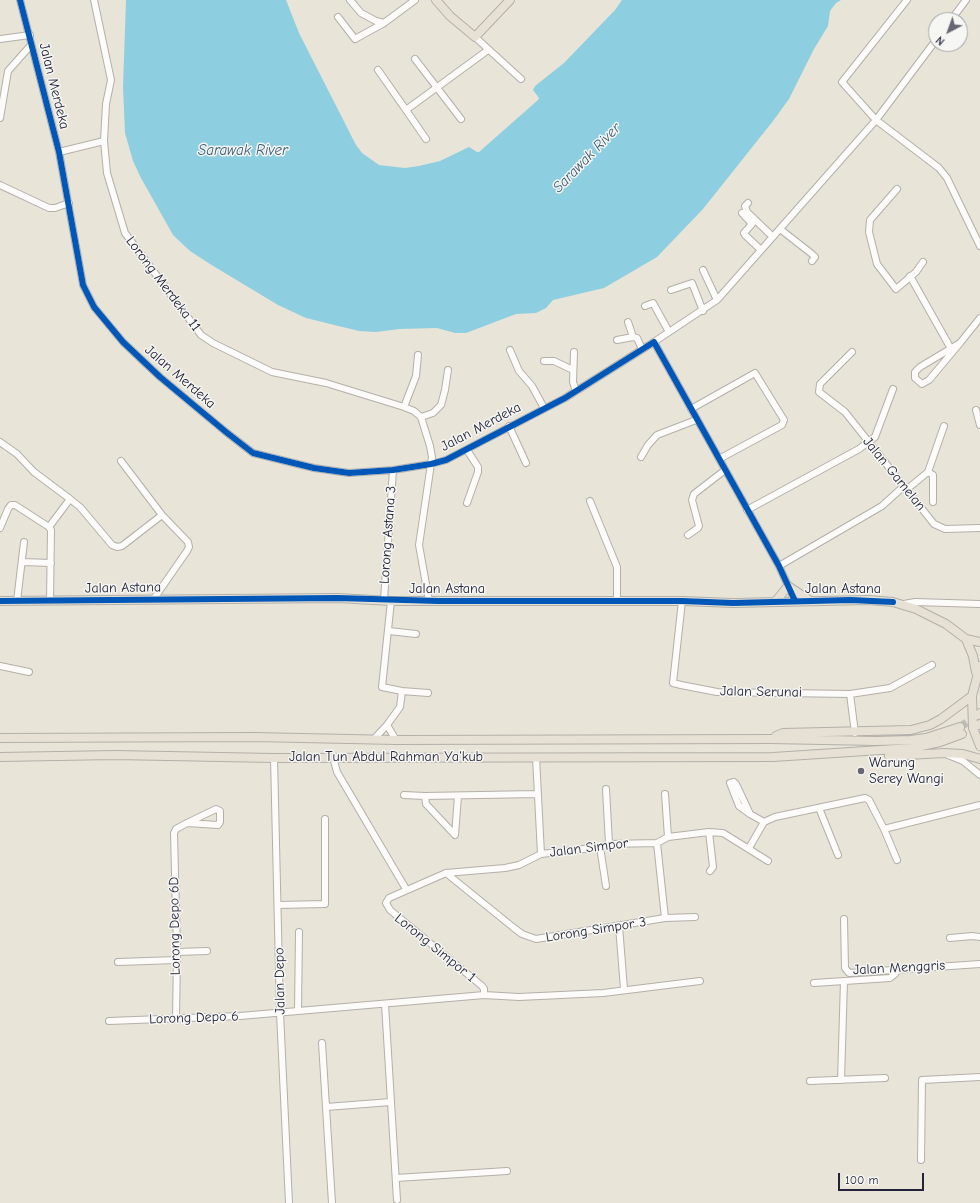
<!DOCTYPE html>
<style>
body{margin:0}
#map{position:relative;width:980px;height:1203px;overflow:hidden;background:#e8e4d7;font-family:"Comic Neue",sans-serif}
canvas{display:block}
.north{position:absolute;left:928px;top:12px;width:40px;height:40px;box-sizing:border-box;background:#f6f6f2;border:1px solid #a1a1a9;border-radius:50%;rotate:221deg;font-size:11px;font-weight:700;line-height:16px;text-align:center;color:#22223b}
.north::after{content:'';display:block;margin:auto;width:14px;height:18px;background:#676672;clip-path:polygon(50% 0,100% 100%,50% 72%,0 100%)}
.scale{position:absolute;left:838px;top:1173px;width:86px;height:18px;box-sizing:border-box;border:2px solid #22223b;border-top:0;padding-left:5px;font-size:12px;line-height:14px;white-space:nowrap;color:#22223b;-webkit-text-stroke:3px #f6f6f2;paint-order:stroke}
</style>
<div id="map">
<canvas width="980" height="1203"></canvas>
<div class="north">N</div>
<div class="scale">100 m</div>
</div>
<script>
const ctx = document.querySelector('canvas').getContext('2d');
ctx.lineJoin = 'round';
function paint(path, color) { ctx.fillStyle = color; ctx.fill(path, 'evenodd'); }
const toPath = rows => new Path2D(rows.map(r => 'M' + r).join(''));
function strokePath(path, color, width, dash) { ctx.strokeStyle = color; ctx.lineWidth = width; ctx.lineCap = dash ? 'butt' : 'round'; ctx.setLineDash(dash || []); ctx.stroke(path); }
function drawText(font, color, halo, rows, align = 'center') {
  ctx.font = font + ' "Comic Neue",sans-serif'; ctx.lineWidth = 3; ctx.setLineDash([]); ctx.textBaseline = 'middle'; ctx.strokeStyle = halo; ctx.fillStyle = color; for (const [text, x, y, turn = 0] of rows) {
    ctx.save(); ctx.translate(x, y); ctx.rotate((+turn || 0) * Math.PI / 180); ctx.textAlign = isNaN(turn) ? turn : align; if (halo) ctx.strokeText(text, 0, 0); ctx.fillText(text, 0, 0); ctx.restore();
  }
}
paint(toPath([
 [126,0,286,0,299,33,356,145,362,153,379,165,405,168,419,166,440,161,469,147,477,152,479,152,538,100,539,98,533,90,535,86,564,63,615,10,622,0,841,0,836,3,830,11,828,26,814,49,789,99,773,121,703,209,657,257,604,288,553,300,546,308,536,313,516,314,466,333,455,333,437,328,399,329,376,332,359,331,306,318,278,305,210,264,190,251,173,235,141,178,133,161,125,133,123,87]
]), '#8ecee1');
strokePath(toPath([
 [960,727,978,715]
]), '#c0bdb8', 8, [8, 4]);
const minor = toPath([
 [20,0,59,152,83,285,94,307,123,342,160,377,226,432,253,453,314,468,349,473,393,470,431,464,446,460,565,398,654,342,779,566,795,601],
 [94,0,111,80,106,104,104,141,107,173,125,233,201,335,213,343,272,372,326,383,404,407,414,411,421,417,430,446,432,457,419,545,429,601],
 [350,0,361,13,376,21,384,23],
 [907,0,842,82,876,120,939,168,947,178,980,246],
 [338,17,355,39,384,23,415,0],
 [951,20,966,0],
 [475,37,521,79],
 [0,39,30,35],
 [415,59,461,119],
 [378,70,406,110,488,50],
 [406,110,426,139],
 [0,118,8,71,31,45],
 [59,152,104,141],
 [0,185,49,208,55,208,69,203],
 [897,189,870,220,869,232,877,264,896,289,916,272,923,262],
 [748,203,745,206,747,212,773,237],
 [742,213,752,224,744,233,745,235,761,250],
 [780,229,812,254,815,257,812,261],
 [703,270,717,300],
 [910,276,950,347],
 [671,290,692,283,703,311],
 [645,306,653,303,669,332],
 [628,322,633,337],
 [617,340,633,337,637,338,642,349],
 [654,342,717,300,876,120,936,40],
 [960,343,920,367,915,372,915,378,922,384,929,380,960,343,980,318],
 [510,350,519,371,532,386,544,408],
 [574,352,573,382,576,391],
 [852,352,820,384,819,392,845,412,934,524,945,529,980,528],
 [544,361,554,361,573,370],
 [404,407,416,376,418,355],
 [691,409,755,373,784,420,782,425,719,459],
 [976,410,980,425],
 [421,417,433,413,441,405,445,390,448,370],
 [509,426,526,463],
 [0,442,17,454,34,472,70,499],
 [467,450,478,467,478,472,467,503],
 [641,457,648,445,657,435,696,420],
 [121,461,162,515,188,542,189,547,187,551,153,600],
 [928,472,933,475,933,502],
 [906,490,928,472,944,426],
 [590,501,617,567,617,602],
 [747,510,859,449,875,437,893,389],
 [0,528,8,509,11,505,15,505,49,527],
 [688,535,698,528,699,526,692,500,694,494,725,470],
 [22,562,51,563],
 [779,566,882,506,904,486],
 [384,600,393,470],
 [17,601,24,542],
 [50,601,51,530,49,527,70,499,80,507,112,545,117,547,122,546,162,515],
 [682,601,673,683,681,685,717,692,850,694,890,688,932,665],
 [904,604,915,602,980,604],
 [389,631,416,634],
 [0,666,29,672],
 [402,691,428,693],
 [850,694,855,733],
 [387,725,396,740],
 [373,740,387,725,400,707,402,691,382,687,391,601],
 [948,755,963,761,980,775],
 [333,757,337,772,406,889],
 [536,757,541,854],
 [274,758,280,1013,289,1203],
 [606,789,609,844],
 [665,794,668,837],
 [404,795,425,796,537,794],
 [425,796,426,804,455,835,458,796],
 [819,808,838,855],
 [750,814,736,784,734,782,730,783,739,806,750,814,764,822],
 [884,829,980,805],
 [709,832,713,867,710,871],
 [657,843,665,918],
 [600,847,606,886],
 [749,848,764,822,775,817,865,798,869,800,884,829,897,860],
 [446,873,514,928,522,934,536,939,665,918,695,917],
 [278,905,325,904,325,819],
 [844,919,845,968,849,973,980,964],
 [619,926,624,989],
 [950,938,972,936,980,937],
 [177,952,207,951],
 [118,962,176,960],
 [814,983,890,978,895,974,898,969],
 [484,995,484,989,482,986,390,910,386,903,389,898,446,873,505,868,519,865,541,854,600,847,609,844,657,843,668,837,709,832,723,833,768,861],
 [385,1004,397,1200],
 [298,1011,299,932],
 [176,1018,177,952,174,833,176,829,187,823,216,809,220,811,220,822,218,825,187,823],
 [109,1021,240,1016,484,995,519,997,603,993,700,981],
 [322,1043,332,1203],
 [841,1080,844,981],
 [810,1081,885,1078],
 [326,1107,391,1102],
 [921,1160,922,1080,980,1077],
 [396,1178,507,1171]
]);
const major = toPath([
 [436,0,450,16,475,37,510,0],
 [0,601,338,598,391,601,682,601,733,603,868,600,893,602,916,609,946,624,966,639,980,642],
 [776,601,788,586,809,600],
 [966,639,973,656,976,672],
 [980,666,972,696,973,728,980,746],
 [978,715,980,713],
 [979,725,980,724],
 [776,736,783,733,911,730,930,725,941,719,972,696],
 [0,738,255,737,396,740,770,739,876,741,911,740,926,738,960,727],
 [889,756,944,753,963,754,980,759],
 [0,757,115,755,274,758,773,757,912,748,940,742,962,734]
]);
strokePath(minor, '#b3b0aa', 8);
strokePath(major, '#b3b0aa', 10);
strokePath(minor, '#fcfbf9', 6);
strokePath(major, '#e7e1d5', 8);
strokePath(toPath([
 [20,0,59,152,83,285,94,307,123,342,160,377,226,432,253,453,314,468,349,473,393,470,431,464,446,460,565,398,654,342,779,566,795,601],
 [0,601,338,598,438,601,682,601,733,603,851,600,893,602]
]), '#0057b8', 6);
for (const [x, y, r, color] of [
 [861,771,4,"#676672"]
]) { const dot = new Path2D(); dot.arc(x, y, r, 0, 2 * Math.PI); ctx.fillStyle = color; ctx.fill(dot); strokePath(dot, '#f6f6f2', 1.5); }
drawText('14px', '#22223b', '#f6f6f2', [
 ["Jalan Merdeka",54,86,76],
 ["Lorong Merdeka 11",163,284,53],
 ["Jalan Merdeka",180,377,41],
 ["Jalan Merdeka",481,427,-28],
 ["Jalan Gamelan",894,474,51],
 ["Lorong Astana 3",388,535,-86],
 ["Jalan Astana",123,588,-1],
 ["Jalan Astana",447,589],
 ["Jalan Astana",843,589],
 ["Jalan Serunai",761,692,1],
 ["Jalan Tun Abdul Rahman Ya'kub",386,757],
 ["Jalan Simpor",589,848,-7],
 ["Lorong Depo 6D",175,926,-91],
 ["Lorong Simpor 3",596,930,-9],
 ["Lorong Simpor 1",435,948,39],
 ["Jalan Menggris",899,968,-3],
 ["Jalan Depo",280,981,-91],
 ["Lorong Depo 6",194,1018,-2]
]);
drawText('14px', '#22223b', '#f6f6f2', [
 ["Warung",869,763],
 ["Serey Wangi",869,779]
], 'left');
drawText('italic 15px', '#3a5b76', '#f6f6f2', [
 ["Sarawak River",243,151],
 ["Sarawak River",587,158,-46]
]);
</script>
